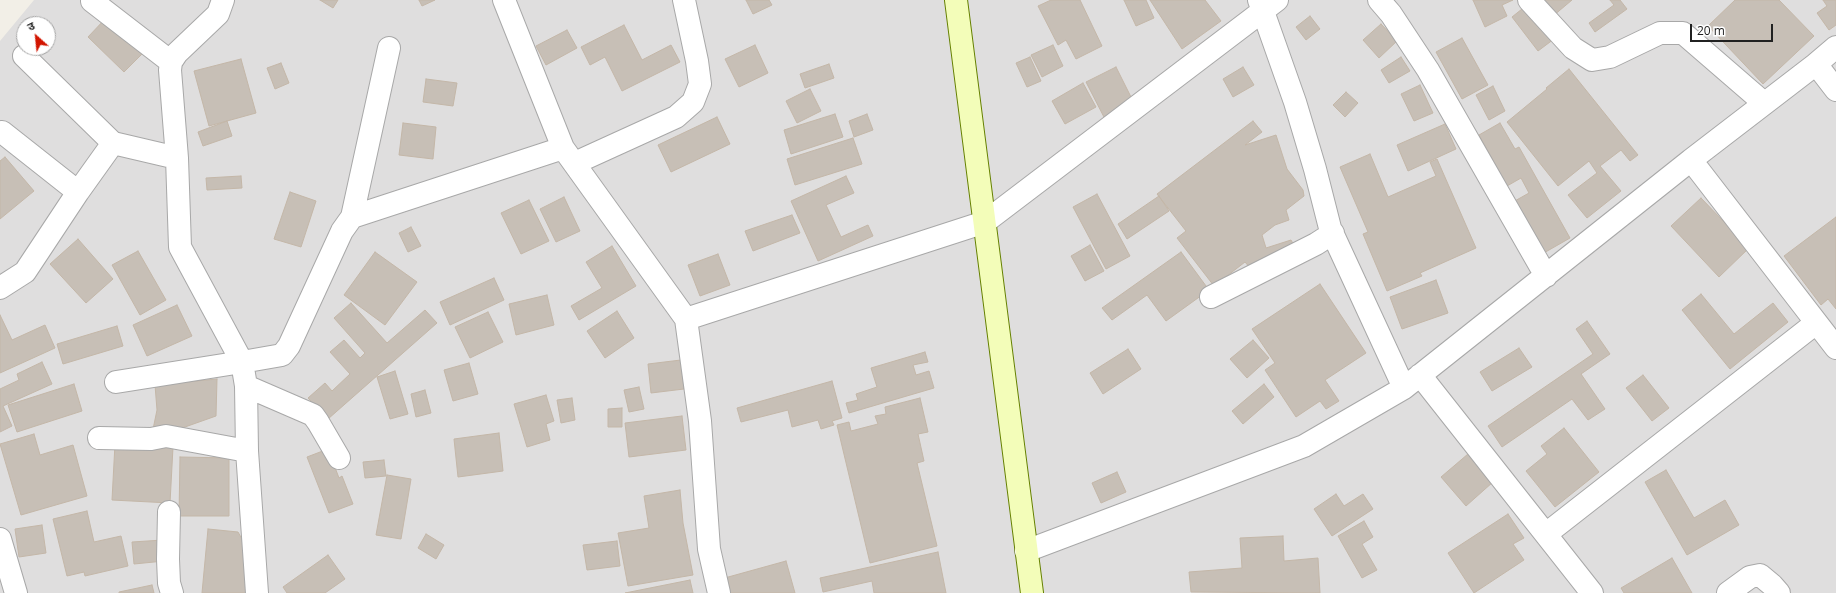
<!DOCTYPE html>
<meta charset="utf-8">
<style>
body{margin:0}
#map{position:relative;width:1836px;height:593px;overflow:hidden;background:#f2efe7;font-family:"Open Sans","Noto Sans Devanagari",sans-serif}
canvas{display:block}
.north{position:absolute;left:16px;top:16px;width:40px;height:40px;box-sizing:border-box;background:#fff;border:1px solid #a6a6a6;border-radius:50%;rotate:333deg;font-size:11px;font-weight:700;line-height:16px;text-align:center;color:#212121}
.north::after{content:'';display:block;margin:auto;width:14px;height:18px;background:#d21500;clip-path:polygon(50% 0,100% 100%,50% 72%,0 100%)}
.scale{position:absolute;left:1690px;top:24px;width:83px;height:18px;box-sizing:border-box;border:2px solid #212121;border-top:0;padding-left:5px;font-size:12px;line-height:14px;white-space:nowrap;color:#212121;-webkit-text-stroke:3px #fff;paint-order:stroke}
</style>
<div id="map">
<canvas width="1836" height="593"></canvas>
<div class="north">उ</div>
<div class="scale">20 m</div>
</div>
<script>
const ctx = document.querySelector('canvas').getContext('2d');
ctx.lineJoin = 'round';
function paint(path, color) { ctx.fillStyle = color; ctx.fill(path, 'evenodd'); }
const toPath = rows => new Path2D(rows.map(r => 'M' + r).join(''));
function strokePath(path, color, width, dash) { ctx.strokeStyle = color; ctx.lineWidth = width; ctx.lineCap = dash ? 'butt' : 'round'; ctx.setLineDash(dash || []); ctx.stroke(path); }
paint(toPath([
 [34,0,1836,0,1836,593,0,593,0,41],
 [24,24,48,24,48,48,24,48]
]), '#dfdede');
const building = toPath([
 [320,0,338,0,333,8,320,0],
 [419,0,435,0,422,6,419,0],
 [746,0,769,0,772,5,753,14,746,0],
 [1051,0,1080,0,1102,46,1076,59,1066,40,1058,45,1038,6,1051,0],
 [1124,0,1146,0,1154,18,1136,26,1124,0],
 [1150,0,1205,0,1221,21,1182,49,1150,0],
 [1473,0,1513,0,1502,5,1507,16,1485,27,1473,0],
 [1538,0,1572,0,1553,16,1538,0],
 [1610,0,1620,0,1627,9,1595,32,1589,23,1614,5,1610,0],
 [1735,0,1779,0,1814,36,1763,84,1708,26,1735,0],
 [1823,0,1836,0,1836,25,1829,30,1817,13,1827,6,1823,0],
 [1527,5,1554,39,1538,51,1512,17,1527,5],
 [1310,16,1320,29,1306,40,1296,27,1310,16],
 [106,18,143,53,124,72,88,37,106,18],
 [1381,24,1397,41,1379,58,1363,40,1381,24],
 [624,25,642,60,671,45,680,62,622,91,605,57,590,65,581,47,624,25],
 [567,30,577,48,546,65,536,46,567,30],
 [1462,38,1488,85,1462,99,1436,52,1462,38],
 [755,45,768,73,739,87,725,59,755,45],
 [1053,45,1063,66,1042,77,1031,55,1053,45],
 [1030,57,1041,81,1027,87,1016,63,1030,57],
 [1401,57,1410,71,1389,83,1381,70,1401,57],
 [241,59,256,113,209,126,194,71,241,59],
 [281,63,289,83,275,89,267,68,281,63],
 [829,64,834,78,805,88,800,74,829,64],
 [1116,67,1136,107,1106,121,1086,82,1116,67],
 [1243,67,1254,85,1233,97,1223,79,1243,67],
 [1569,69,1638,155,1630,161,1621,150,1600,166,1621,191,1587,218,1568,195,1597,173,1589,161,1558,186,1507,122,1547,89,1546,88,1569,69],
 [426,79,457,83,453,106,423,102,426,79],
 [1083,83,1096,107,1065,124,1052,101,1083,83],
 [1420,85,1433,113,1414,121,1401,94,1420,85],
 [1493,86,1505,111,1489,120,1476,95,1493,86],
 [810,89,821,111,797,123,786,101,810,89],
 [1346,92,1358,103,1345,117,1333,105,1346,92],
 [835,114,843,137,791,154,784,130,835,114],
 [867,114,873,130,854,137,849,121,867,114],
 [717,117,730,144,671,172,658,145,717,117],
 [227,121,232,136,203,146,198,132,227,121],
 [1253,121,1262,132,1245,145,1276,135,1287,169,1303,190,1304,196,1286,210,1289,220,1275,225,1262,235,1266,248,1291,240,1295,247,1252,270,1245,262,1214,286,1177,238,1186,231,1157,194,1253,121],
 [403,123,436,127,433,159,399,155,403,123],
 [1500,123,1515,149,1519,147,1570,238,1542,254,1513,202,1529,193,1521,178,1507,186,1479,135,1500,123],
 [1445,124,1456,149,1408,171,1397,145,1445,124],
 [853,138,862,164,795,185,787,159,853,138],
 [1370,154,1388,197,1436,176,1430,162,1437,159,1476,248,1420,273,1422,276,1387,291,1363,234,1368,232,1340,167,1370,154],
 [5,157,34,191,0,219,0,161,5,157],
 [241,176,242,188,207,190,206,178,241,176],
 [846,176,854,193,826,205,841,237,868,225,873,236,818,261,791,201,846,176],
 [290,192,316,201,301,247,274,239,290,192],
 [1097,194,1130,256,1106,269,1073,207,1097,194],
 [1159,196,1169,211,1127,239,1118,224,1159,196],
 [564,197,580,231,556,242,540,209,564,197],
 [1701,198,1749,248,1719,277,1671,226,1701,198],
 [529,200,549,241,521,254,501,213,529,200],
 [792,215,800,233,753,251,745,231,792,215],
 [1836,217,1836,309,1828,299,1821,305,1784,256,1836,217],
 [411,227,421,246,408,252,399,233,411,227],
 [78,239,113,279,86,303,50,264,78,239],
 [1090,245,1104,271,1085,281,1071,256,1090,245],
 [612,246,636,286,579,320,571,306,602,288,586,262,612,246],
 [138,251,166,300,140,315,112,265,138,251],
 [375,252,417,282,385,325,344,295,375,252],
 [1181,252,1209,290,1166,321,1147,295,1112,320,1102,308,1181,252],
 [718,254,730,285,700,296,688,265,718,254],
 [494,278,504,300,450,325,440,302,494,278],
 [1436,280,1448,313,1402,329,1390,297,1436,280],
 [1320,284,1366,353,1325,380,1339,401,1326,409,1320,401,1296,417,1265,370,1275,363,1252,329,1320,284],
 [1701,294,1734,334,1773,303,1788,322,1730,369,1682,310,1701,294],
 [547,295,554,325,516,335,509,304,547,295],
 [351,303,387,343,425,310,437,323,328,419,308,398,325,383,332,391,350,374,330,352,344,340,360,358,365,353,334,318,351,303],
 [177,305,192,336,147,356,133,325,177,305],
 [617,311,634,338,605,358,587,331,617,311],
 [488,312,503,342,470,358,455,327,488,312],
 [0,315,12,340,45,325,55,348,0,373,0,315],
 [1587,321,1610,354,1581,374,1605,409,1588,420,1572,399,1502,447,1488,426,1593,354,1576,329,1587,321],
 [117,326,123,346,63,364,57,344,117,326],
 [1253,340,1269,358,1247,378,1230,359,1253,340],
 [1519,348,1532,367,1492,391,1480,372,1519,348],
 [1128,349,1141,369,1103,394,1090,373,1128,349],
 [925,352,928,362,913,365,916,375,929,371,934,388,849,413,846,403,858,400,856,394,877,387,871,368,925,352],
 [681,360,684,389,651,393,648,364,681,360],
 [42,362,52,384,3,406,12,426,0,432,0,389,19,380,17,374,42,362],
 [469,363,478,394,453,401,444,370,469,363],
 [395,371,408,414,390,419,377,377,395,371],
 [1643,375,1669,408,1652,421,1626,388,1643,375],
 [217,379,216,416,151,439,157,410,155,385,217,379],
 [832,381,842,418,832,421,834,425,821,429,818,420,792,427,788,410,741,422,737,408,832,381],
 [74,384,82,411,17,432,8,405,74,384],
 [1264,384,1274,397,1243,424,1232,411,1264,384],
 [639,387,644,409,629,412,624,390,639,387],
 [425,390,431,413,416,417,411,394,425,390],
 [546,395,554,421,546,424,550,440,527,447,514,404,546,395],
 [572,398,575,420,561,423,557,400,572,398],
 [920,398,928,432,918,434,924,461,917,463,937,546,870,563,837,425,849,422,851,431,878,424,875,416,886,414,885,407,920,398],
 [622,408,622,427,608,427,608,409,622,408],
 [682,416,686,450,629,457,625,423,682,416],
 [1564,428,1599,472,1555,507,1526,471,1547,454,1541,446,1564,428],
 [499,433,503,471,458,477,454,439,499,433],
 [34,434,40,455,73,445,87,496,21,515,0,444,34,434],
 [115,444,173,447,170,503,112,500,115,444],
 [328,449,339,478,342,476,353,504,329,513,307,457,328,449],
 [1468,454,1493,482,1466,506,1441,477,1468,454],
 [180,457,229,458,229,516,179,516,180,457],
 [384,460,386,476,365,478,363,462,384,460],
 [1666,470,1694,518,1725,500,1739,525,1687,555,1645,482,1666,470],
 [1117,472,1126,492,1101,503,1092,483,1117,472],
 [387,475,411,479,401,539,376,535,387,475],
 [680,490,683,523,693,575,628,586,618,533,649,528,644,496,680,490],
 [1336,494,1344,506,1363,494,1373,509,1332,536,1314,509,1336,494],
 [87,511,94,542,121,536,128,566,85,576,84,572,67,576,53,519,87,511],
 [1508,514,1524,538,1513,544,1524,560,1474,593,1448,553,1508,514],
 [1364,521,1373,537,1362,544,1377,570,1362,578,1338,536,1364,521],
 [42,525,46,553,19,557,15,529,42,525],
 [208,529,238,532,246,546,246,593,202,593,208,529],
 [426,534,444,545,436,559,418,548,426,534],
 [1283,536,1284,561,1318,558,1320,593,1191,592,1189,572,1242,568,1240,538,1283,536],
 [163,540,164,561,134,564,132,542,163,540],
 [617,541,620,566,587,570,583,545,617,541],
 [938,552,946,593,874,593,872,581,823,592,820,578,938,552],
 [328,555,345,579,325,593,287,593,283,587,328,555],
 [1672,558,1692,593,1624,593,1621,588,1672,558],
 [786,561,795,593,725,593,721,579,786,561],
 [690,580,693,593,625,593,690,580],
 [152,585,154,593,119,593,119,592,152,585]
]);
paint(building, '#c7bfb6');
strokePath(building, '#c4b7a8', 1);
const street = toPath([
 [504,0,563,148],
 [1259,0,1295,102,1315,169,1330,228,1404,388],
 [1379,0,1391,14,1428,70,1546,276],
 [1529,0,1573,48,1592,60,1610,57,1660,33,1683,33,1764,103],
 [92,1,171,62],
 [24,56,113,143],
 [1816,64,1836,47],
 [2,132,78,192],
 [177,158,170,70,171,62,177,53,218,14,223,0],
 [1691,160,1816,64,1836,90],
 [575,163,676,117,693,102,700,84,697,61,684,0],
 [352,217,389,48],
 [0,288,25,272,78,192,113,143,177,158,180,247,242,362,246,386,247,451,257,593],
 [1211,297,1316,244,1333,233],
 [1420,375,1592,593],
 [116,382,242,362,282,355,289,346,342,231,352,217,563,148,686,319],
 [246,386,313,415,318,422,339,458],
 [99,438,151,439,166,436,247,451],
 [169,512,168,559,169,583,172,593],
 [1546,534,1816,323],
 [0,539,16,593],
 [1026,551,1304,446,1404,388,1691,160,1836,348],
 [719,593,709,549,700,421,686,319,985,222,1277,0],
 [1728,593,1750,577,1760,575,1772,585,1779,593]
]);
const secondary = toPath([
 [956,0,1032,593]
]);
strokePath(street, '#a8a8a8', 24);
strokePath(secondary, '#658000', 24);
strokePath(street, '#fff', 22);
strokePath(secondary, '#f3fdb9', 22);
</script>
